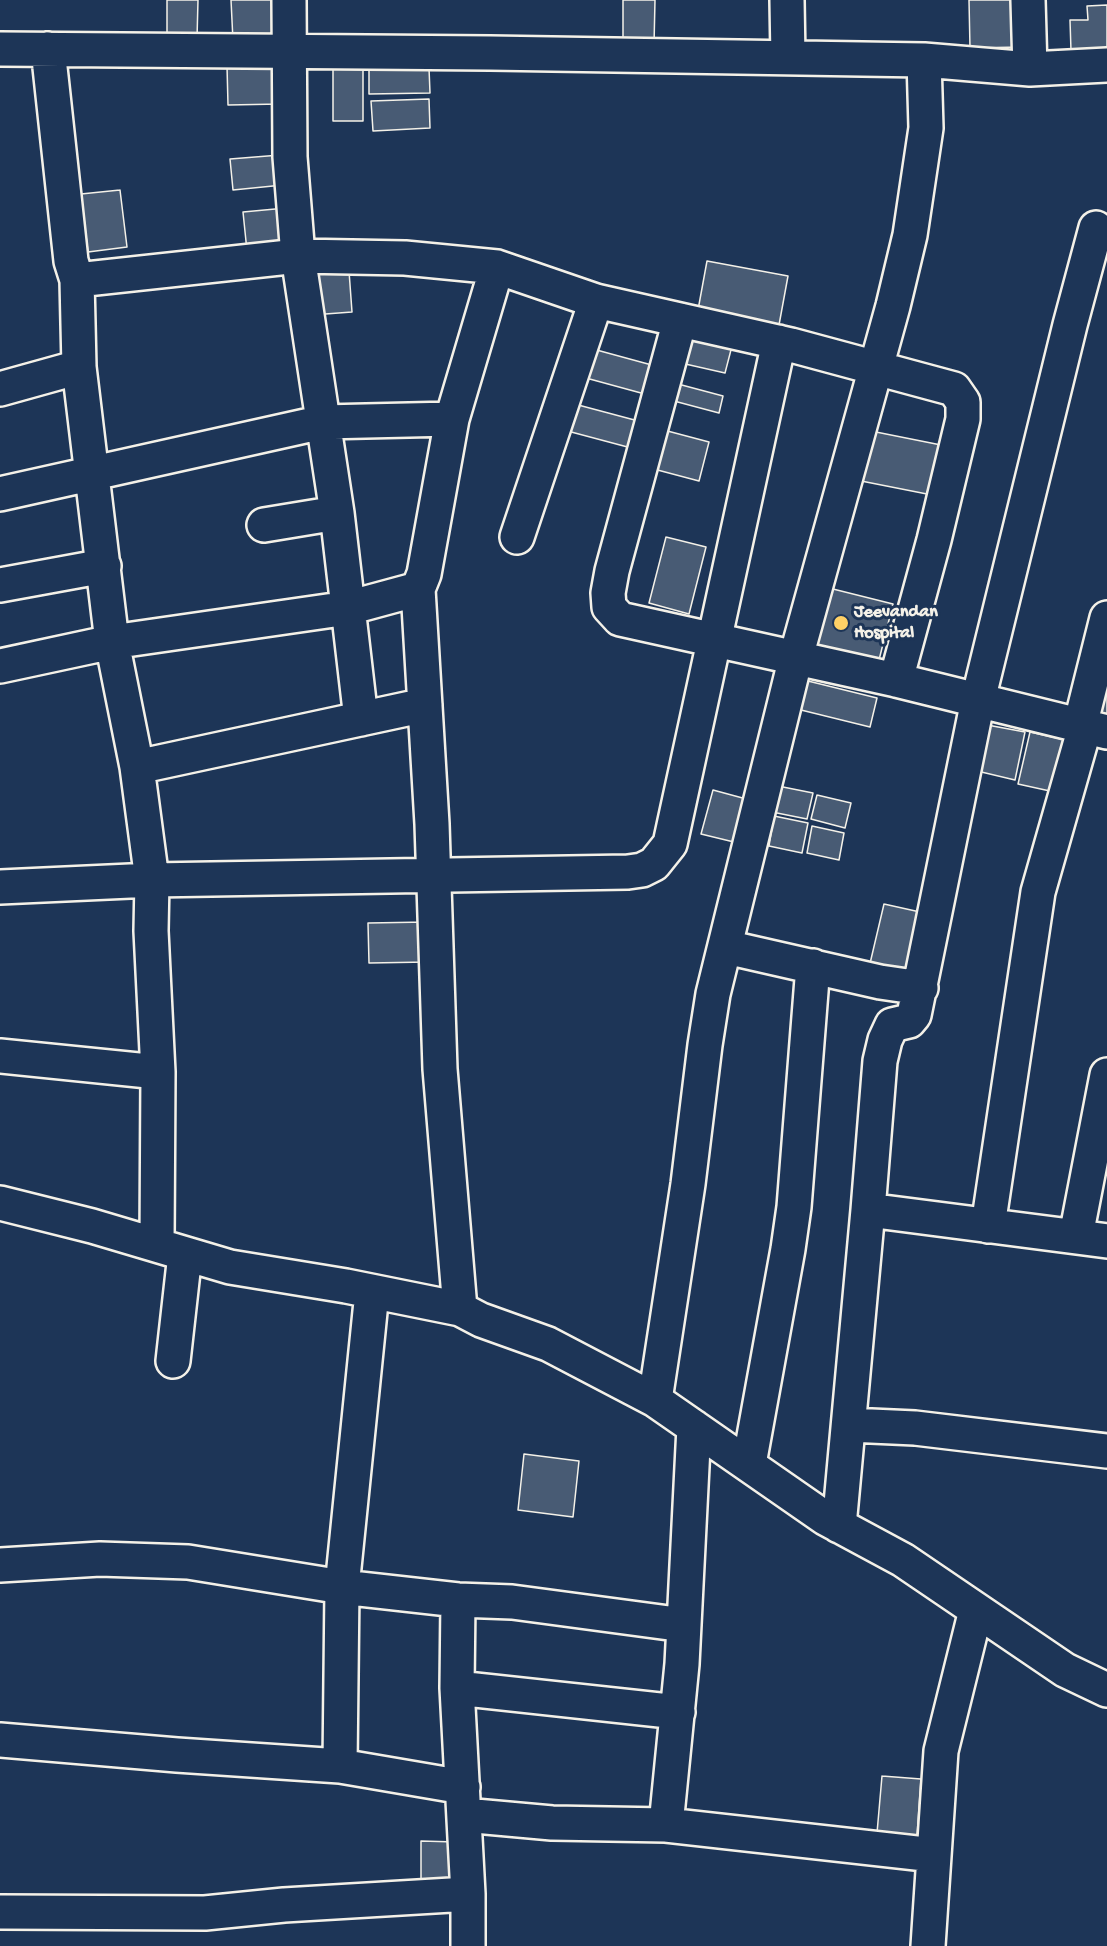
<!DOCTYPE html>
<style>
body{margin:0}
canvas{display:block;background:#1d3557}
</style>
<canvas width="1107" height="1946"></canvas>
<script>
const ctx = document.querySelector('canvas').getContext('2d');
ctx.lineJoin = 'round';
function paint(path, color) { ctx.fillStyle = color; ctx.fill(path, 'evenodd'); }
const toPath = rows => new Path2D(rows.map(r => 'M' + r).join(''));
function strokePath(path, color, width, dash) { ctx.strokeStyle = color; ctx.lineWidth = width; ctx.lineCap = dash ? 'butt' : 'round'; ctx.setLineDash(dash || []); ctx.stroke(path); }
function drawText(font, color, halo, rows, align = 'center') {
  ctx.font = font + ' "Gochi Hand",sans-serif'; ctx.lineWidth = 6; ctx.setLineDash([]); ctx.textBaseline = 'middle'; ctx.strokeStyle = halo; ctx.fillStyle = color; for (const [text, x, y, turn = 0] of rows) {
    ctx.save(); ctx.translate(x, y); ctx.rotate((+turn || 0) * Math.PI / 180); ctx.textAlign = isNaN(turn) ? turn : align; if (halo) ctx.strokeText(text, 0, 0); ctx.fillText(text, 0, 0); ctx.restore();
  }
}
const building = toPath([
 [167,0,198,0,197,39,167,39,167,0],
 [231,0,276,0,278,40,233,41,231,0],
 [623,0,655,0,654,45,623,45,623,0],
 [969,0,1021,0,1021,47,970,48,969,0],
 [1107,5,1107,50,1071,51,1070,20,1088,20,1087,6,1107,5],
 [279,65,280,104,228,105,227,66,279,65],
 [333,66,363,66,363,121,333,121,333,66],
 [369,68,429,68,430,93,369,94,369,68],
 [429,99,430,128,373,131,371,101,429,99],
 [280,155,283,185,233,190,230,159,280,155],
 [120,190,127,247,88,252,81,194,120,190],
 [286,208,290,247,247,251,243,212,286,208],
 [707,261,788,276,779,325,698,310,707,261],
 [349,271,352,312,312,315,309,274,349,271],
 [688,335,732,346,725,373,681,363,688,335],
 [582,346,659,367,652,396,575,375,582,346],
 [678,384,723,396,719,413,674,401,678,384],
 [567,402,642,422,635,449,560,429,567,402],
 [660,429,709,442,699,481,650,468,660,429],
 [861,429,941,445,932,495,851,479,861,429],
 [666,537,706,547,689,614,649,603,666,537],
 [825,587,893,604,878,664,810,647,825,587],
 [1107,662,1107,720,1089,715,1107,662],
 [808,681,877,698,870,727,801,710,808,681],
 [982,724,1025,732,1015,780,973,770,982,724],
 [1030,732,1070,741,1059,793,1018,784,1030,732],
 [778,786,813,793,807,819,772,812,778,786],
 [713,790,750,800,738,843,701,834,713,790],
 [817,795,851,803,845,828,811,819,817,795],
 [774,816,808,823,802,853,769,846,774,816],
 [812,826,844,833,839,860,807,853,812,826],
 [884,904,920,912,905,980,868,972,884,904],
 [427,922,428,962,369,963,368,923,427,922],
 [524,1454,579,1461,573,1517,518,1510,524,1454],
 [882,1776,921,1779,917,1836,877,1833,882,1776],
 [421,1841,456,1842,456,1891,421,1891,421,1841]
]);
paint(building, '#485b74');
strokePath(building, '#f4f1e8', 1.5);
const minor = toPath([
 [289,0,290,157,298,256,337,513,361,719],
 [787,0,788,58],
 [1028,0,1030,69],
 [0,49,490,53,924,60,1030,69,1107,65],
 [48,49,71,261,77,280,79,367,112,642,137,767,152,880,151,931,158,1072,157,1245],
 [77,280,298,256,405,258,497,267,596,301,791,345,954,389,963,402,963,419,934,540,896,680],
 [680,320,612,571,608,593,609,607,620,619,896,680,1107,732],
 [0,389,79,367],
 [0,494,323,422,452,419],
 [264,525,337,513],
 [517,537,596,301],
 [0,585,104,566],
 [0,666,112,642,348,608,418,589],
 [1080,726,1107,618],
 [137,767,425,705],
 [0,887,152,880,628,872,642,870,654,864,670,844,779,342],
 [726,947,880,982,921,988],
 [0,1056,158,1072],
 [0,1203,92,1226,230,1267,346,1286,460,1309,481,1320,548,1344,655,1400,825,1518,903,1560,1065,1670,1107,1690],
 [868,1210,1107,1241],
 [988,1226,1038,892,1085,727],
 [1076,1236,1107,1075],
 [460,1309,440,1069,432,824,418,589,424,574,452,419,497,267],
 [173,1361,185,1254],
 [655,1400,688,1184,705,1045,713,994,796,657,893,306,910,235,926,128,924,60],
 [849,1425,915,1428,1107,1451],
 [749,1464,788,1249,794,1207,813,966],
 [839,1526,868,1210,880,1061,885,1040,892,1025,909,1021,914,1015,978,700,1070,325,1096,228],
 [0,1565,100,1559,188,1562,342,1587,458,1600,512,1602,684,1625],
 [458,1600,457,1688,468,1894,468,1946],
 [457,1688,678,1712],
 [0,1740,177,1755,340,1766,463,1787],
 [340,1766,342,1587,372,1292],
 [464,1815,552,1823,666,1825,934,1855],
 [666,1825,682,1664,694,1427],
 [0,1912,205,1913,284,1905,468,1894],
 [928,1946,941,1751,976,1610]
]);
strokePath(minor, '#f4f1e8', 38);
strokePath(minor, '#1d3557', 33);
for (const [x, y, r, color] of [
 [841,623,8,"#ffd166"]
]) { const dot = new Path2D(); dot.arc(x, y, r, 0, 2 * Math.PI); ctx.fillStyle = color; ctx.fill(dot); strokePath(dot, '#1d3557', 2); }
drawText('bold 18px', '#f4f1e8', '#1d3557', [
 ["Jeevandan",854,613],
 ["Hospital",854,634]
], 'left');
</script>
